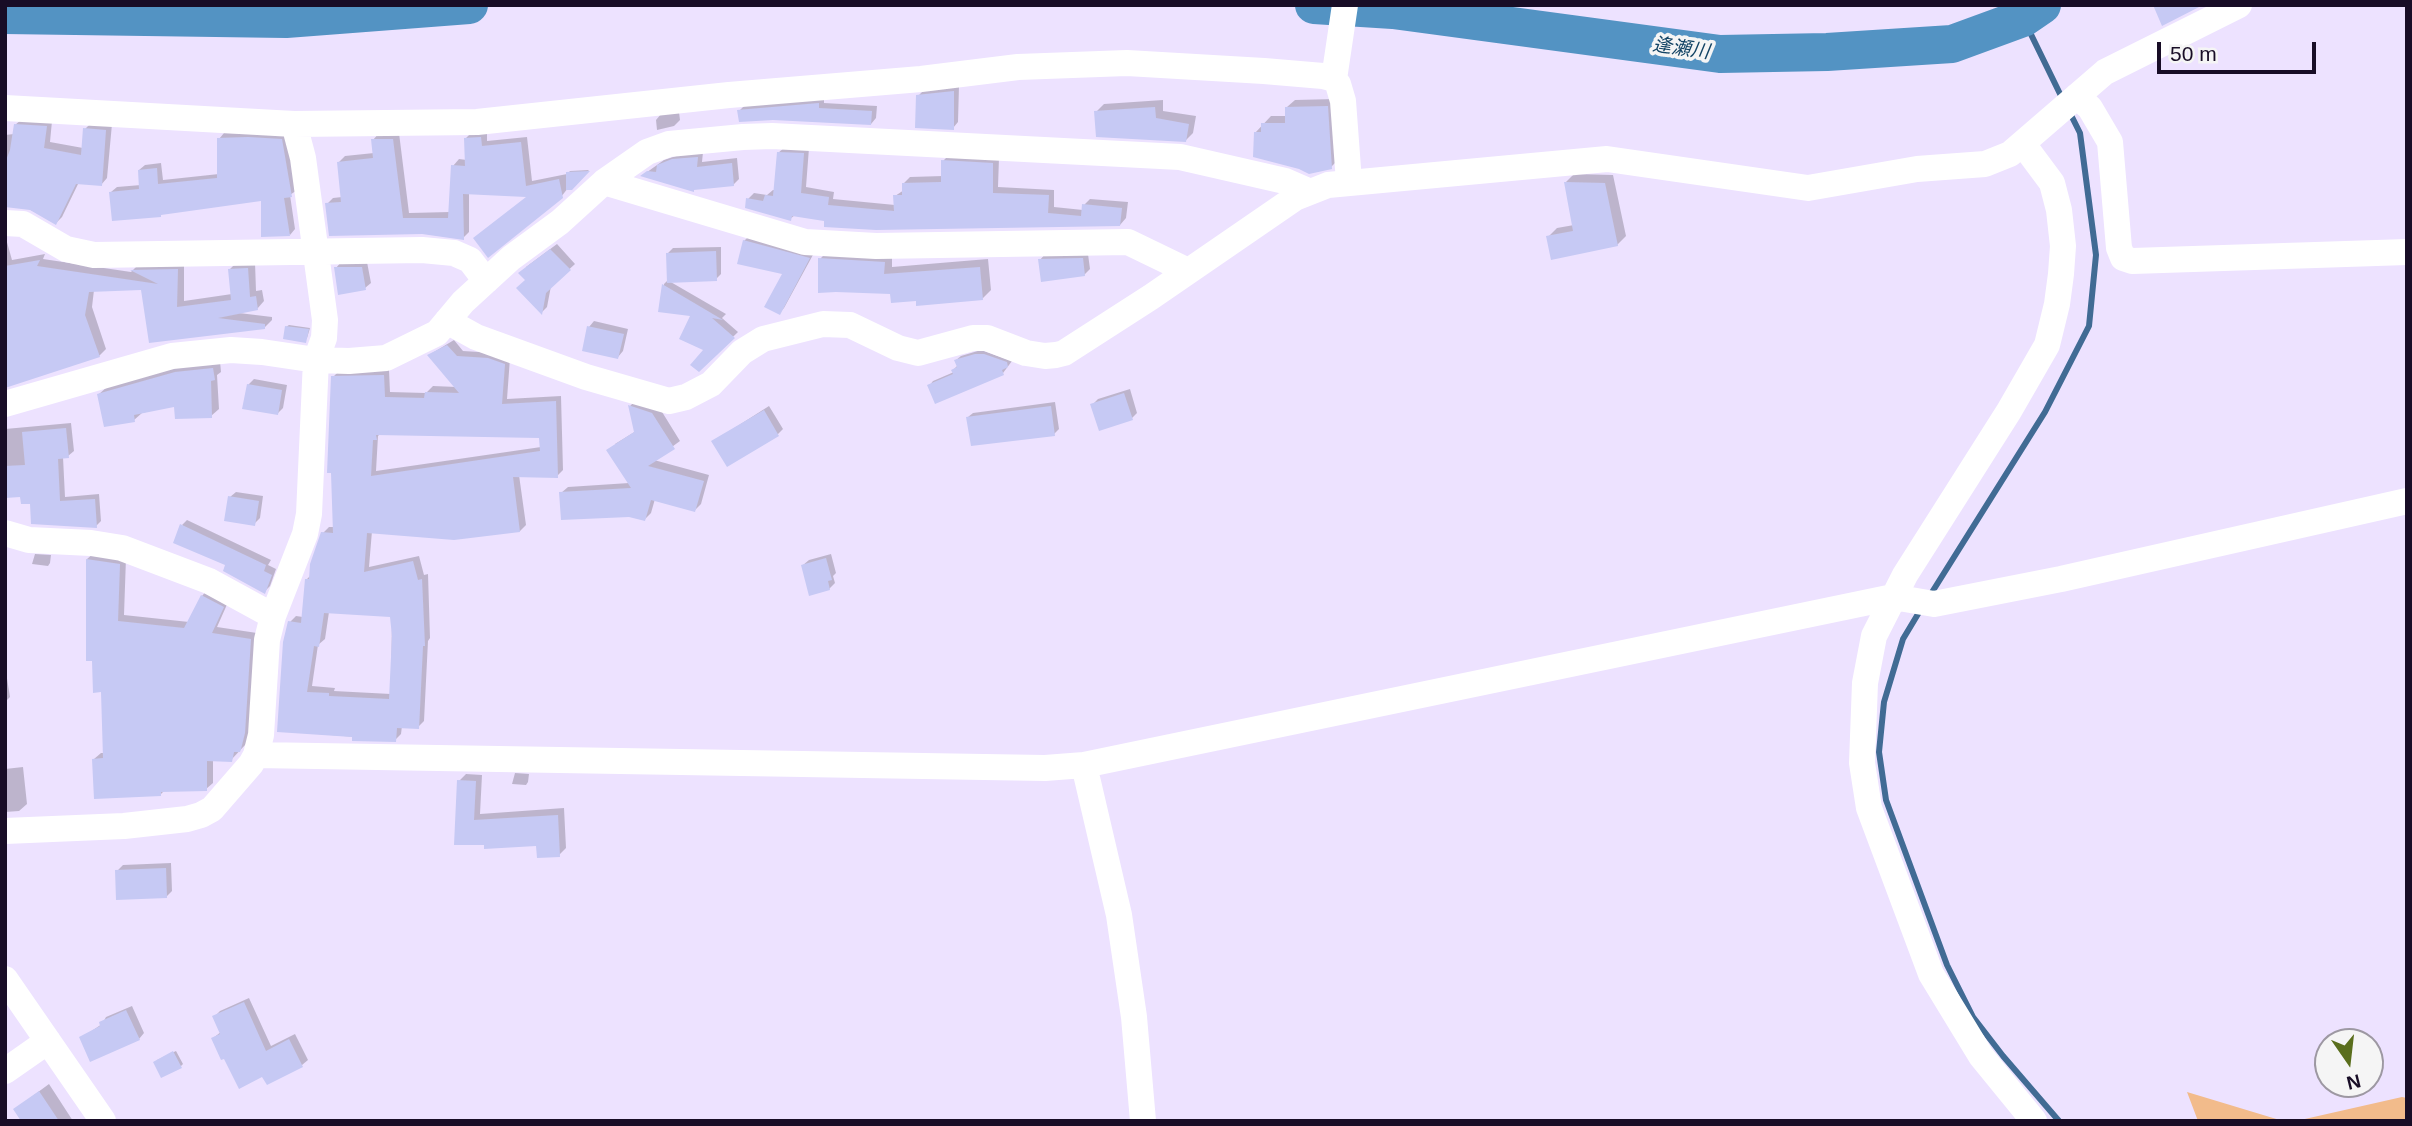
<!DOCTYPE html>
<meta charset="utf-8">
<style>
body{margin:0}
#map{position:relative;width:2412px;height:1126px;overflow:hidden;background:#ede2ff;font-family:Arial,sans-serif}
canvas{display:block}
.frame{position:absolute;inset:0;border:7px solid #180d26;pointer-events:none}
.north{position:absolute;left:2314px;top:1028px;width:70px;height:70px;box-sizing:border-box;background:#f5f5f5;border:2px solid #9d98a2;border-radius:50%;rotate:166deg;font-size:19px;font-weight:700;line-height:28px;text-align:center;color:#180d26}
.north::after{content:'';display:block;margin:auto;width:24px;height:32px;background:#5a6e1c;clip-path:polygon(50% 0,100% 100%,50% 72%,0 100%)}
.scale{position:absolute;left:2157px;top:42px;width:159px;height:32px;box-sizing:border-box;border:4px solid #180d26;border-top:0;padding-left:9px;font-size:21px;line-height:24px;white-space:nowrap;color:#180d26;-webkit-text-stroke:5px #f5f5f5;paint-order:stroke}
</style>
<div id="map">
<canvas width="2412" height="1126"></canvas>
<div class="frame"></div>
<div class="north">N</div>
<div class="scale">50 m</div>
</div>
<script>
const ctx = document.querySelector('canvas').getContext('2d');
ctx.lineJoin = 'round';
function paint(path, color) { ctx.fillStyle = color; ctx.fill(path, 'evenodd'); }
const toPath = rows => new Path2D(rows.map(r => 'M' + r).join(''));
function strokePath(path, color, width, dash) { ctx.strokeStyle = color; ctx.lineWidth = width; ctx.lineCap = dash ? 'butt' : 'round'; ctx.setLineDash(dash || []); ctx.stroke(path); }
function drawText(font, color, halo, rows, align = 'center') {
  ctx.font = font + ' Arial,"Noto Sans JP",sans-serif'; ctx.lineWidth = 7; ctx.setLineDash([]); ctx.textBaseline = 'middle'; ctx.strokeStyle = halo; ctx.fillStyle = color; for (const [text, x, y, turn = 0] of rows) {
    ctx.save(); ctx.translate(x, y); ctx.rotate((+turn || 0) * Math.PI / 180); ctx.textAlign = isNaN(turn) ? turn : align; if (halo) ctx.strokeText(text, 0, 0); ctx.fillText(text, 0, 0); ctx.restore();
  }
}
paint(toPath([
 [2187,1092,2283,1121,2198,1121],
 [2402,1097,2407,1098,2407,1121,2296,1121]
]), '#f2bb8b');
paint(toPath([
 [959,86,958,122,953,128,918,96,924,90],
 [824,99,824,103,877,106,876,118,871,124,739,111,745,105],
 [1335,99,1339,159,1331,167,1255,133,1271,116,1287,116,1287,107,1295,100],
 [1163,100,1163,111,1196,116,1193,133,1186,140,1096,112,1104,104],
 [679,112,680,120,674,126,657,130,656,120,661,114],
 [22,119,52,121,50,142,83,148,85,129,91,123,112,124,107,178,101,185,79,182,62,217,56,223,25,207,5,206,5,135,14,134,15,125],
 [472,132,487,132,487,141,527,137,532,181,567,174,570,171,589,170,571,188,568,188,561,197,469,192,469,232,463,238,327,204,333,198,342,197,339,162,345,156,374,153,373,140,379,133,399,133,409,213,450,212,453,166,459,159,467,160,465,139],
 [224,133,287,134,297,190,290,195,295,229,290,235,263,199,111,192,117,187,141,185,139,170,145,165,161,163,163,180,219,174,219,139],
 [785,147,809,148,806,187,834,192,833,199,895,205,895,196,904,190,904,183,910,177,943,176,943,161,949,155,999,158,998,187,1054,190,1054,207,1083,210,1084,205,1090,199,1128,202,1126,218,1120,225,826,220,795,215,790,219,748,199,754,193,767,195,773,190,775,190,778,153],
 [703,152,702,162,737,158,739,179,733,185,643,175,664,160,679,155],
 [1574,174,1613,175,1626,236,1617,245,1548,237,1557,228,1574,225,1566,182],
 [5,235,12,260,45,254,43,259,131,272,139,264,184,263,184,301,232,294,230,269,237,262,255,262,256,291,262,290,264,301,257,309,239,313,272,317,272,320,265,327,150,341,143,288,94,290,92,307,106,349,99,356,5,386],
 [749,236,814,253,784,308,779,313,784,273,744,241],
 [557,244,575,264,551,286,547,307,542,312,527,280,526,267],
 [721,247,721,274,716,279,669,281,726,314,722,318,738,332,699,370,706,349,693,314,660,310,664,284,668,280,667,254,673,248],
 [828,251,892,254,892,267,988,259,991,290,982,299,918,299,892,293,820,259],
 [1045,254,1088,254,1090,269,1084,275,1040,260],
 [341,262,367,262,371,283,365,288,336,268],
 [594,321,628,329,623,351,618,357,589,327],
 [289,325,310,328,307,338,305,341,286,327],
 [454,340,463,351,495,353,510,358,507,399,561,396,563,470,557,476,519,475,526,525,520,531,372,531,369,567,419,556,424,575,428,574,430,638,428,641,424,721,418,727,402,726,401,734,395,740,279,731,290,622,296,616,303,617,306,580,311,575,323,533,329,527,334,527,333,377,339,371,389,370,390,392,426,393,433,386,457,387,429,355],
 [381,433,540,436,541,447,376,471,378,436],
 [329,612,392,615,391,694,334,691,335,688,312,686,318,645,325,639],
 [981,350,1012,361,1003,373,929,386,933,381,954,372,953,370,958,365,956,360,961,356],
 [220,361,221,372,217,375,219,409,211,416,176,405,142,413,134,420,99,394,107,387,184,365],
 [254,379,287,385,283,408,277,414,248,385],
 [1130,389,1137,413,1132,418,1092,405,1098,399],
 [636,400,659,407,680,441,654,460,709,475,701,504,695,510,655,499,651,513,645,519,561,493,568,487,629,483,615,444,636,431,630,406],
 [1055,402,1059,429,1054,434,968,417,973,413],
 [769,406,783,429,778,434,714,441],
 [71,423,74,451,68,456,63,457,65,497,99,494,101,521,96,526,32,502,22,495,5,496,5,429],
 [236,492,263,496,260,518,254,524,230,497],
 [187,520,271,560,268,565,276,569,270,586,265,591,228,564,182,525],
 [94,553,126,558,124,615,189,622,202,596,208,589,229,600,217,627,257,633,251,725,246,744,231,760,213,759,213,783,206,789,165,790,161,794,94,759,101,753,105,753,102,691,87,559],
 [35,554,51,555,50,563,48,566,32,564],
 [831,554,836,573,833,576,835,583,829,589,803,565,809,560],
 [5,666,10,697,5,702],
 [23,767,27,804,19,811,5,812,5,769],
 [515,773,529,774,528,782,526,785,512,784],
 [466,774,482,775,480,814,564,808,566,848,559,855,538,844,456,844,459,781],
 [171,863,172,891,166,897,117,871,123,865],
 [249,998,271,1046,295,1034,308,1060,302,1065,267,1083,263,1075,213,1038,221,1032,214,1017,220,1011],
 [132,1006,144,1033,139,1039,81,1038,102,1024,106,1017],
 [176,1051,183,1064,181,1066,157,1060],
 [49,1084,73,1121,23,1121,15,1109]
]), '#0003');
strokePath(toPath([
 [2023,18,2063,100],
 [1929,597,2045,412,2089,326,2096,255,2080,133,2070,113],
 [1921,609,1903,639,1884,702,1879,752,1886,800,1947,965,1973,1017,2003,1056,2059,1121]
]), '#416b94', 6);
strokePath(toPath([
 [1314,5,1393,10,1720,54,1827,52,1952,44,2023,18,2042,5],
 [5,15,286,19,469,5]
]), '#5393c3', 38);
paint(toPath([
 [2153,5,2203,5,2162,26],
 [954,91,954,130,915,128,916,95],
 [819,103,819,108,872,111,871,125,773,120,739,122,737,110],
 [1328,106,1332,169,1309,174,1299,169,1253,157,1254,132,1261,132,1261,123,1285,123,1285,107],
 [1155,107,1156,118,1189,124,1186,142,1096,137,1094,111],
 [14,124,47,126,44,148,81,155,83,128,106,130,102,186,76,184,56,225,30,210,5,207,5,163,10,150],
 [248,137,282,139,292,197,284,198,290,236,261,237,261,201,161,215,161,217,112,221,109,192,139,189,138,170,157,168,158,184,217,178,217,138],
 [481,137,482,146,521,142,526,186,559,179,563,198,488,258,473,238,526,197,463,194,464,240,422,234,329,236,325,203,341,202,337,162,373,158,371,139,393,139,403,218,448,218,451,165,465,166,464,138],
 [777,152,804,153,801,193,829,197,828,205,894,211,893,195,902,195,902,183,941,182,941,160,993,163,993,193,1049,195,1048,213,1081,216,1082,204,1122,208,1120,226,876,230,824,227,824,221,792,216,791,221,745,208,746,198,763,201,765,195,773,196],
 [698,157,697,167,732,163,734,186,694,190,694,192,640,176,647,171,656,172,657,165,672,159],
 [590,171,572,190,566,190,566,172],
 [1564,182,1605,183,1618,246,1551,260,1546,236,1573,231],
 [743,240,810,258,780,315,764,307,782,274,737,264],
 [550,249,571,270,546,293,542,315,516,288,525,280,518,273],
 [716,251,717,281,667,283,666,253],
 [818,258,885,262,884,274,980,267,983,300,916,306,916,301,891,303,890,294,836,292,818,293],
 [1083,258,1085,276,1041,282,1038,259],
 [40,260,37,266,158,284,130,270,178,269,177,307,231,300,228,269,248,268,250,297,256,296,258,310,218,318,265,324,265,329,149,343,141,290,89,292,85,315,100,357,5,388,5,266],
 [334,267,362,267,366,290,338,295],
 [662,284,723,320,712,318,735,338,699,372,690,365,703,350,679,339,690,316,658,312],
 [285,326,309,329,306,343,283,339],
 [587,326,624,334,618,359,582,351],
 [447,345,457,356,488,358,505,364,502,404,556,401,558,478,513,477,520,532,454,540,367,533,364,572,413,561,418,580,422,579,425,646,423,646,419,729,397,728,396,742,352,741,352,737,277,732,283,642,288,621,301,623,305,579,309,579,310,564,321,532,333,533,331,473,327,473,331,376,384,375,385,397,424,398,425,392,459,393,427,355],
 [376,435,539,438,540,451,371,476,373,440,377,440],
 [324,613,390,617,392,636,389,699,329,696,329,693,307,692,314,646,319,647],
 [975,354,984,354,1007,362,1008,367,1002,370,1004,375,935,404,927,385,953,374,951,370,957,367,954,360],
 [213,368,215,380,211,381,212,418,175,419,174,407,134,415,135,422,104,427,97,394,175,372],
 [247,384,282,390,278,415,242,409],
 [1124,393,1133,420,1099,431,1090,404],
 [628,405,652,413,675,449,648,466,704,481,695,512,651,500,645,521,629,517,561,520,559,492,631,488,606,450,634,432],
 [1051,406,1055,436,971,446,966,417],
 [764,410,779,436,727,467,711,441],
 [66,428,69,458,58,459,60,501,95,499,97,528,31,524,30,504,21,504,20,497,5,498,5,466,25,465,22,432],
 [228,496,259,501,255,526,224,521],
 [180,524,266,565,264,571,272,575,265,594,223,571,225,565,173,543],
 [826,558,832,580,828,581,830,590,809,596,801,565],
 [86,559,120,564,118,621,184,628,201,595,224,607,212,633,251,639,245,733,241,749,240,752,234,752,232,762,207,761,207,791,161,792,161,796,94,799,92,759,103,758,101,692,93,693,92,661,86,661],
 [457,780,476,781,474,820,558,815,560,857,537,858,536,846,484,849,484,845,454,845],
 [166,868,167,898,116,900,115,870],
 [244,1002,266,1051,289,1039,303,1067,267,1085,262,1077,239,1089,224,1059,221,1060,211,1038,220,1034,212,1016],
 [126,1010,140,1040,90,1062,79,1037,100,1026,99,1022],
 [173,1051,182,1068,161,1078,153,1062],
 [39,1091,59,1121,21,1121,13,1109]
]), '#c6c9f4');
strokePath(toPath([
 [1334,79,1345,5],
 [2077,96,2090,108,2110,142,2119,248,2123,258,2132,261,2407,252],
 [5,108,294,124,477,122,729,95,921,79,1018,67,1127,63,1264,71,1323,76,1334,79,1338,84,1343,101,1349,182],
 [2023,144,2052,183,2059,210,2063,246,2061,274,2057,304,2047,345,2009,411,1905,575,1874,636,1865,683,1862,763,1869,808,1931,974,1981,1056,2034,1121],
 [604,182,805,242,876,246,1128,242,1188,271],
 [5,223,23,224,66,249,94,255,422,250,454,253,470,260,486,281],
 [447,321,476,337,586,377,669,401,686,397,711,384,742,352,763,339,823,324,850,325,898,348,918,353,973,338,987,338,1026,353,1045,356,1056,355,1064,353,1151,297,1295,198,1328,185,1607,159,1808,188,1917,169,1985,164,2010,154,2105,72,2239,5],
 [5,404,172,356,231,350,262,352,316,360,349,361,386,358,437,333,463,302,511,258,560,222,604,182,647,152,669,144,743,137,772,136,1180,157,1285,181,1308,191],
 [5,533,29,540,91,543,122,548,209,581,273,616],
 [256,755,1045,768,1084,765,1893,597,1934,604,2061,579,2407,501],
 [1084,765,1119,915,1134,1017,1143,1121],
 [5,831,124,826,187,819,201,815,212,809,251,764,256,755,261,735,267,640,273,616,305,534,309,514,316,360,324,338,325,320,303,158,294,124],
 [5,979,103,1121],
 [5,1071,48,1041]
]), '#fff', 26);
drawText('italic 19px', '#134465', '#f5f5f5', [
 ["逢瀬川",1681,49,8]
]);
</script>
